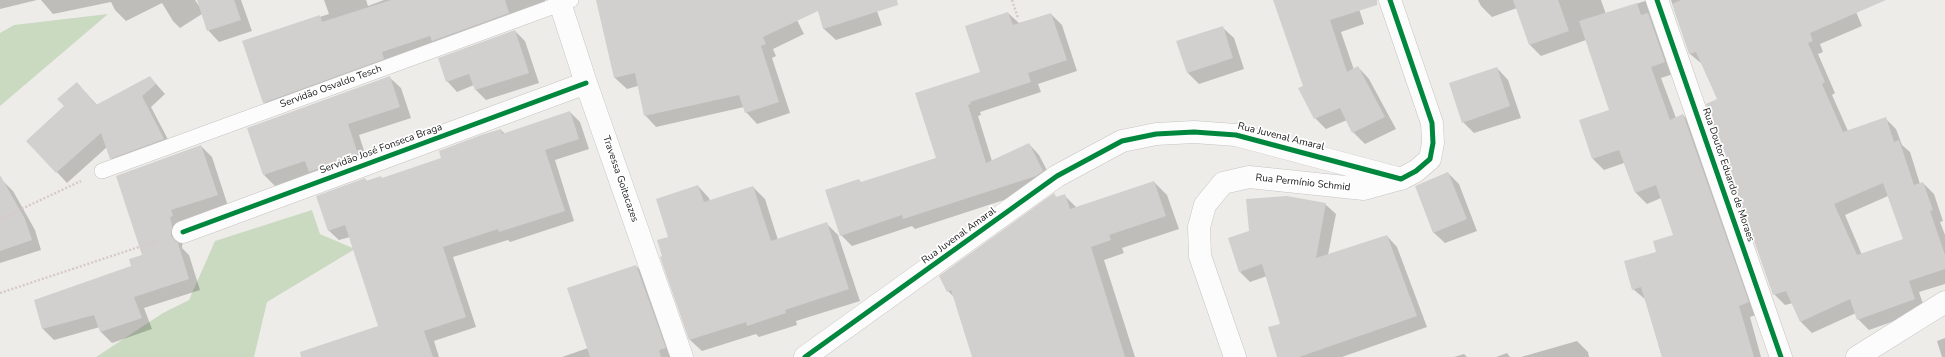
<!DOCTYPE html>
<meta charset="utf-8">
<style>
body{margin:0}
canvas{display:block;background:#eeece9}
</style>
<canvas width="1945" height="357"></canvas>
<script>
const ctx = document.querySelector('canvas').getContext('2d');
ctx.lineJoin = 'round';
function paint(path, color) { ctx.fillStyle = color; ctx.fill(path, 'evenodd'); }
const toPath = rows => new Path2D(rows.map(r => 'M' + r).join(''));
function strokePath(path, color, width, dash) { ctx.strokeStyle = color; ctx.lineWidth = width; ctx.lineCap = dash ? 'butt' : 'round'; ctx.setLineDash(dash || []); ctx.stroke(path); }
function drawText(font, color, halo, rows, align = 'center') {
  ctx.font = font + ' "Nunito Sans",sans-serif'; ctx.lineWidth = 3.5; ctx.setLineDash([]); ctx.textBaseline = 'middle'; ctx.strokeStyle = halo; ctx.fillStyle = color; for (const [text, x, y, turn = 0] of rows) {
    ctx.save(); ctx.translate(x, y); ctx.rotate((+turn || 0) * Math.PI / 180); ctx.textAlign = isNaN(turn) ? turn : align; if (halo) ctx.strokeText(text, 0, 0); ctx.fillText(text, 0, 0); ctx.restore();
  }
}
paint(toPath([
 [108,14,0,106,0,33,14,25],
 [312,210,320,234,355,249,267,302,254,357,96,357,163,313,189,300,215,241]
]), '#cadac0');
paint(toPath([
 [0,0,37,0,0,9],
 [41,0,195,0,199,6,198,0,241,0,252,31,219,42,208,30,202,14,180,28,173,21,162,3,126,21,115,10,111,2,53,14],
 [324,0,366,0,368,6,384,0,545,0,548,9,275,113,264,102,243,41,329,14],
 [665,0,787,0,804,34,773,49,776,56,772,58,790,113,757,124,746,112,744,107,656,127,645,115,638,86,627,89,615,78,602,21],
 [815,0,873,0,882,25,836,40,824,29],
 [1275,0,1356,0,1364,24,1341,32,1354,70,1358,67,1369,79,1396,129,1365,144,1353,132,1347,120,1326,129,1315,118],
 [1478,0,1601,0,1606,14,1645,1,1656,12,1676,73,1661,78,1676,118,1683,115,1694,126,1759,314,1750,317,1761,357,1662,357,1646,300,1633,289,1657,253,1674,236,1661,198,1647,204,1635,192,1624,163,1604,170,1593,159,1610,111,1586,40,1541,56,1530,45,1517,8,1492,17,1481,6],
 [1671,0,1851,0,1862,26,1820,44,1823,52,1818,54,1835,93,1832,95,1848,131,1885,118,1896,129,1902,145,1910,152,1920,184,1923,183,1934,194,1943,221,1940,222,1945,235,1945,284,1919,292,1925,310,1869,330,1858,319,1856,313,1812,333,1801,322,1793,303,1785,305,1774,294,1718,99,1702,64,1690,54],
 [1888,196,1904,240,1862,255,1845,215],
 [1008,13,1019,23,1051,14,1062,25,1077,71,1038,84,1041,92,980,112,981,115,978,116,992,161,1029,144,1039,155,1053,182,1047,186,915,229,912,226,852,246,841,235,859,180,862,183,937,158,981,73],
 [1222,27,1234,38,1244,69,1199,84,1188,73],
 [515,31,525,41,539,83,486,100,476,90,474,85,457,92,447,81],
 [1497,68,1508,80,1521,118,1474,133,1463,122],
 [150,77,165,94,151,107,173,149,121,168,111,158,107,147,67,183,28,141,66,106,77,83,97,105],
 [389,77,401,88,411,118,359,135,369,166,312,174,275,186,264,175],
 [570,112,580,122,589,149,555,160,574,221,510,242,508,240,453,257,476,327,434,341,439,357,308,357,380,327,350,237,339,240,328,230,365,179,368,182,383,179,443,159,501,130,505,134],
 [201,146,212,157,228,206,183,238,182,248,189,255,200,290,144,308,152,329,112,343,101,332,100,327,54,340,43,329,35,301,132,267,143,256],
 [1448,173,1459,184,1477,231,1445,243,1433,232],
 [3,181,13,191,35,230,41,250,0,263,0,183],
 [1154,182,1167,195,1179,229,1122,248,1124,253,1104,260,1135,357,973,357,955,298,948,291,1054,195,1057,198,1064,195,1077,208],
 [698,186,709,198,710,201,753,187,765,199,778,240,827,224,838,235,860,301,796,321,797,325,759,337,756,334,702,351,690,340,661,257,663,257,669,237],
 [1325,204,1336,214,1328,255,1387,236,1397,247,1427,327,1342,357,1278,357,1281,324,1267,276,1250,282,1240,272],
 [636,266,648,277,676,357,562,357,588,348],
 [1945,338,1945,357,1942,357,1937,341],
 [1577,341,1588,352,1589,357,1521,357],
 [1507,353,1510,357,1496,357],
 [1464,354,1467,357,1454,357]
]), '#0003');
paint(toPath([
 [197,0,234,0,241,20,207,31],
 [391,0,505,0,509,13,432,41,430,36,382,52,384,59,263,103,242,41,320,15,322,22],
 [596,0,897,0,898,5,823,29,818,11,763,37,766,44,761,46,779,102,745,113,739,95,644,116,635,73,614,78],
 [1273,0,1377,0,1377,5,1330,20,1347,72,1358,66,1385,117,1352,133,1340,108,1314,119,1298,88,1303,86],
 [1513,0,1558,0,1569,31,1529,45],
 [1681,0,1886,0,1810,33,1813,41,1808,43,1825,82,1822,84,1843,132,1886,117,1894,142,1899,140,1914,185,1923,182,1933,210,1930,211,1945,255,1945,269,1909,281,1915,299,1857,320,1850,299,1800,322,1786,291,1773,295,1706,104,1717,99,1696,52,1689,54,1672,4],
 [1883,183,1903,239,1857,255,1834,204],
 [1637,3,1641,15,1648,13,1665,62,1651,67,1670,120,1683,114,1749,302,1739,306,1754,357,1662,357,1641,287,1632,290,1624,261,1656,252,1653,241,1673,235,1656,185,1635,193,1619,150,1592,159,1579,120,1609,110,1579,21],
 [1008,12,1013,25,1051,13,1067,60,1028,73,1031,82,970,102,971,104,968,105,986,163,1029,143,1043,171,1036,176,903,219,902,215,840,236,825,190,859,179,861,182,936,158,915,93,980,72,965,26],
 [1223,26,1233,58,1187,73,1176,41],
 [515,30,529,73,475,90,469,74,446,82,438,58],
 [1497,67,1510,106,1462,123,1449,83],
 [150,76,156,84,142,96,164,139,110,159,101,133,56,173,26,141,64,106,57,99,77,82,96,105],
 [390,76,400,107,348,124,358,154,309,172,305,161,263,175,247,128],
 [570,111,579,139,545,150,565,211,499,232,498,229,443,247,466,317,424,331,433,357,301,357,300,352,378,326,345,225,328,231,316,196,365,178,366,181,381,176,382,178,441,158,439,151,481,135,501,129,502,134],
 [201,145,218,195,171,210,173,216,170,217,172,226,171,236,178,243,189,279,134,297,142,318,100,332,94,315,42,329,34,300,131,266,129,259,142,255,116,176],
 [1448,172,1467,219,1433,233,1415,186],
 [0,175,25,219,32,240,0,251],
 [1154,181,1166,216,1109,235,1111,240,1091,247,1125,357,972,357,951,290,947,292,939,276,1054,193,1056,197,1065,194,1070,209],
 [698,185,704,202,753,186,771,241,827,222,849,289,785,310,786,313,747,326,746,322,689,340,660,257,662,256,657,240,668,237,656,199],
 [1287,196,1326,203,1316,258,1387,235,1417,316,1299,357,1277,357,1268,327,1280,324,1262,264,1239,272,1228,238,1249,231,1246,199],
 [636,265,666,348,659,350,661,357,590,357,567,288]
]), '#d2d0ce');
const lane = toPath([
 [102,171,571,0]
]);
const street = toPath([
 [559,0,586,83,682,357],
 [1657,0,1781,357],
 [183,232,586,83],
 [805,357,1057,176,1122,141,1156,134,1194,132,1236,135,1401,179,1416,171,1430,159,1433,143,1432,123,1390,0],
 [1235,357,1200,256,1199,227,1205,205,1223,183,1249,177,1364,189,1400,179],
 [1857,357,1945,302]
]);
strokePath(lane, '#c5c4c3', 16);
strokePath(street, '#c5c4c3', 23);
strokePath(toPath([
 [1012,0,1018,18],
 [0,219,81,181],
 [0,293,157,241]
]), '#d6cac8', 2.5, [2, 2]);
strokePath(lane, '#fcfcfc', 15);
strokePath(street, '#fcfcfc', 22);
strokePath(toPath([
 [1657,0,1781,357],
 [183,232,586,83],
 [805,357,1057,176,1122,141,1156,134,1194,132,1236,135,1401,179,1416,171,1430,159,1433,143,1432,123,1390,0]
]), '#00873e', 5);
drawText('10px', '#202020', '#fff', [
 ["Servidão Osvaldo Tesch",331,87,-20],
 ["Rua Juvenal Amaral",1281,137,14],
 ["Servidão José Fonseca Braga",381,149,-20],
 ["Rua Doutor Eduardo de Moraes",1728,175,71],
 ["Travessa Goitacazes",620,179,71],
 ["Rua Permínio Schmid",1303,183,6],
 ["Rua Juvenal Amaral",959,236,-36]
]);
</script>
